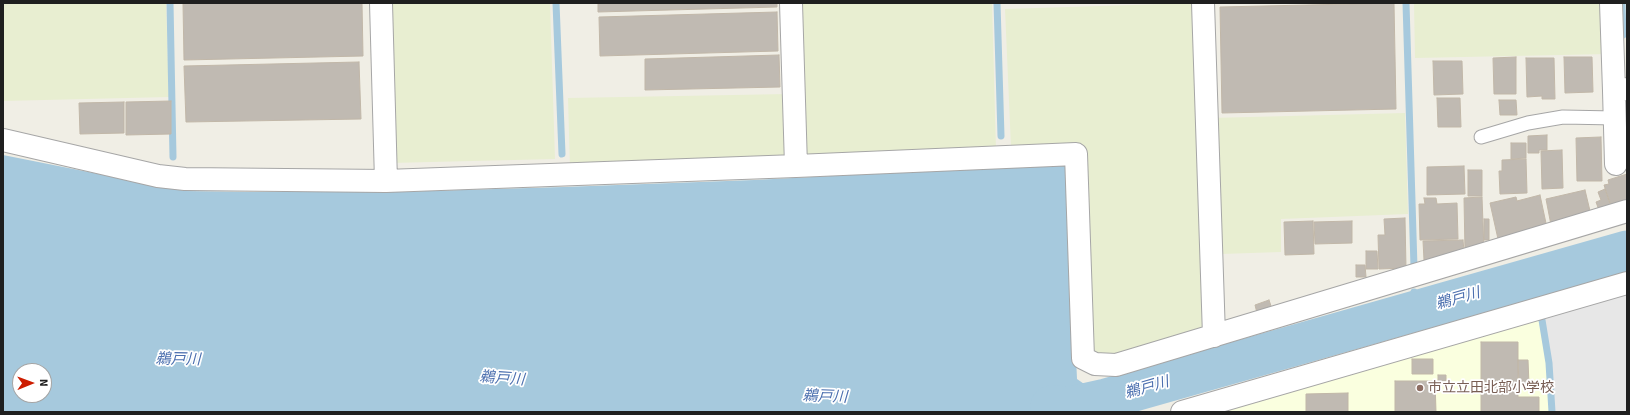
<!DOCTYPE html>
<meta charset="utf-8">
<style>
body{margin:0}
#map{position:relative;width:1630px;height:415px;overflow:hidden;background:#f0eee5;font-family:Signika,sans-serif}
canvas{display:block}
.frame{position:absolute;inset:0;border:4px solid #1f1f1f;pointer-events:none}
.north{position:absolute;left:12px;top:363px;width:40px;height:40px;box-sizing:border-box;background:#fff;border:1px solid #a5a5a5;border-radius:50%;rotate:89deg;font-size:11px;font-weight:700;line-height:16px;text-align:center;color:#1f1f1f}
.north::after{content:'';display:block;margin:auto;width:14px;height:18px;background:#cd1d01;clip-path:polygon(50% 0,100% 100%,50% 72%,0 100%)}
</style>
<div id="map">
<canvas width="1630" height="415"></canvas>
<div class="frame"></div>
<div class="north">N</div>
</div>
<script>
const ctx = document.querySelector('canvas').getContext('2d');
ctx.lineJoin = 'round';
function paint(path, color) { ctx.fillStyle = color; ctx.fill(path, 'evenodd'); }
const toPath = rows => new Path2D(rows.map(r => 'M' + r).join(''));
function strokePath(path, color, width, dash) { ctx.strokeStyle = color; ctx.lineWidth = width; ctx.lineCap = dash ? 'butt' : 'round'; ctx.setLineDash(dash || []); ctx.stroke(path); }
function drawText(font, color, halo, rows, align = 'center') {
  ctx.font = font + ' Signika,"Noto Sans JP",sans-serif'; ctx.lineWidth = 3.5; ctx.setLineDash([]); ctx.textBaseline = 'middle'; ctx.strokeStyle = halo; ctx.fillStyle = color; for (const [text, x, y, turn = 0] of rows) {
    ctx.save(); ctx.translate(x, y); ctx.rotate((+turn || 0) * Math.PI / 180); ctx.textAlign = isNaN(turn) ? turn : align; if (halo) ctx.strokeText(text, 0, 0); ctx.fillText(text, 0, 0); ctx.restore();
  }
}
paint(toPath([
 [1538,318,1547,364,1550,412,1208,412]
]), '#faffdf');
paint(toPath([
 [3,3,166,3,169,97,3,101],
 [386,3,550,3,555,159,390,163],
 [799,3,992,3,996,150,811,158,803,151],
 [1196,3,1207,324,1199,333,1117,358,1095,356,1087,343,1082,150,1011,147,1005,9],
 [1414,3,1608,3,1609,54,1415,58],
 [788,94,786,157,570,168,568,98],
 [1405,113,1408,214,1281,219,1281,252,1221,254,1211,118]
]), '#e8eed1');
paint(toPath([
 [1627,293,1627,412,1555,412,1552,363,1543,316]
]), '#e7e7e7');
paint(toPath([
 [3,155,174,189,186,191,252,192,394,192,563,187,754,180,1063,164,1068,171,1077,379,1087,386,1104,383,1107,412,3,412],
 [20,371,44,371,44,395,20,395]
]), '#a6c9dd');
strokePath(toPath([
 [170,3,173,157],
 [556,3,562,154],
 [997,3,1001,136],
 [1406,3,1414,267],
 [1622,3,1623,35],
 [1414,292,1415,311],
 [1542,320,1549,363,1552,412]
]), '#a6c9dd', 7);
strokePath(toPath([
 [1051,406,1070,407,1106,399,1627,251]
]), '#a6c9dd', 41);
const building = toPath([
 [183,3,362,3,363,56,184,60,183,3],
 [598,3,777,3,777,7,598,12,598,3],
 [1394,3,1396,109,1222,113,1220,7,1394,3],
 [777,12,778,51,600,56,599,17,777,12],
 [779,55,780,87,645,90,645,59,779,55],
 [1516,57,1516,94,1494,94,1493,58,1516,57],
 [1564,57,1592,57,1593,92,1565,93,1564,57],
 [1526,58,1554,58,1555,99,1542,99,1542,96,1527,97,1526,58],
 [1433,61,1462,61,1463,94,1434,95,1433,61],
 [359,62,361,119,186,122,184,66,359,62],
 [1437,98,1460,98,1461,127,1438,127,1437,98],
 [1499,100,1516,100,1517,115,1500,115,1499,100],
 [171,101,171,134,126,135,126,102,171,101],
 [124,102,124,133,80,134,79,103,124,102],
 [1547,135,1547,150,1539,150,1539,153,1528,153,1528,136,1547,135],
 [1601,137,1602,181,1577,181,1576,138,1601,137],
 [1511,143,1526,143,1526,158,1511,159,1511,143],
 [1562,150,1563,188,1542,189,1541,151,1562,150],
 [1526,159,1527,193,1500,194,1499,171,1502,171,1502,160,1526,159],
 [1464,166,1465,194,1427,195,1427,167,1464,166],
 [1468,170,1482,170,1482,196,1468,196,1468,170],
 [1627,174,1627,205,1612,209,1604,185,1609,184,1608,180,1627,174],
 [1605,189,1612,210,1600,213,1596,202,1601,200,1598,192,1605,189],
 [1585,190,1590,211,1551,225,1546,199,1585,190],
 [1540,195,1547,228,1498,239,1490,203,1516,197,1517,201,1540,195],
 [1482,197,1484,251,1465,251,1464,198,1482,197],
 [1424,198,1436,198,1437,204,1457,203,1458,239,1420,240,1419,204,1425,204,1424,198],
 [1405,218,1406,268,1379,269,1378,235,1385,235,1384,219,1405,218],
 [1484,219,1489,219,1489,240,1484,240,1484,219],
 [1313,221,1314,254,1285,255,1284,222,1313,221],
 [1352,221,1352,243,1315,244,1314,222,1352,221],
 [1463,240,1464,251,1424,260,1423,241,1463,240],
 [1366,251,1377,251,1378,269,1366,269,1366,251],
 [1356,265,1365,265,1366,277,1356,277,1356,265],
 [1269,300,1272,309,1257,313,1255,305,1269,300],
 [1481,342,1518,342,1518,397,1539,397,1539,412,1481,412,1481,342],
 [1412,359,1433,359,1433,374,1412,374,1412,359],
 [1518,360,1528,360,1529,385,1519,385,1518,360],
 [1438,375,1446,375,1446,381,1438,381,1438,375],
 [1395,381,1435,381,1436,412,1395,412,1395,381],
 [1348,393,1348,412,1306,412,1306,394,1348,393]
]);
paint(building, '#c0bab2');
strokePath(building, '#c1b7a8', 1);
const service = toPath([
 [1481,137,1528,123,1563,117,1615,118]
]);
const minor = toPath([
 [381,3,386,181],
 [1203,3,1214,336],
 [1611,3,1614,91,1627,89],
 [1614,91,1616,164],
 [3,140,158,176,185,179,386,181,796,166,791,3],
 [796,166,1076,154,1083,358,1095,364,1116,365,1627,211],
 [1182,412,1627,283]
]);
strokePath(service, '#a6a6a6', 15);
strokePath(minor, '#a6a6a6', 24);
strokePath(service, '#fff', 13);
strokePath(minor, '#fff', 22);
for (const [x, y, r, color] of [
 [1420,388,4,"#8d6e63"]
]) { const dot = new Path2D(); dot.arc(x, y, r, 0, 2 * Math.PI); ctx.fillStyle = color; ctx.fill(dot); strokePath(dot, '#fff', 1.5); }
drawText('14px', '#785e54', '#fff', [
 ["市立立田北部小学校",1428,388]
], 'left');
drawText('italic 15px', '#4b6faf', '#fff', [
 ["鵜戸川",1458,299,-16],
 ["鵜戸川",178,360,1],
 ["鵜戸川",502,379,4],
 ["鵜戸川",1147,388,-16],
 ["鵜戸川",825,397,2]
]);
</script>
